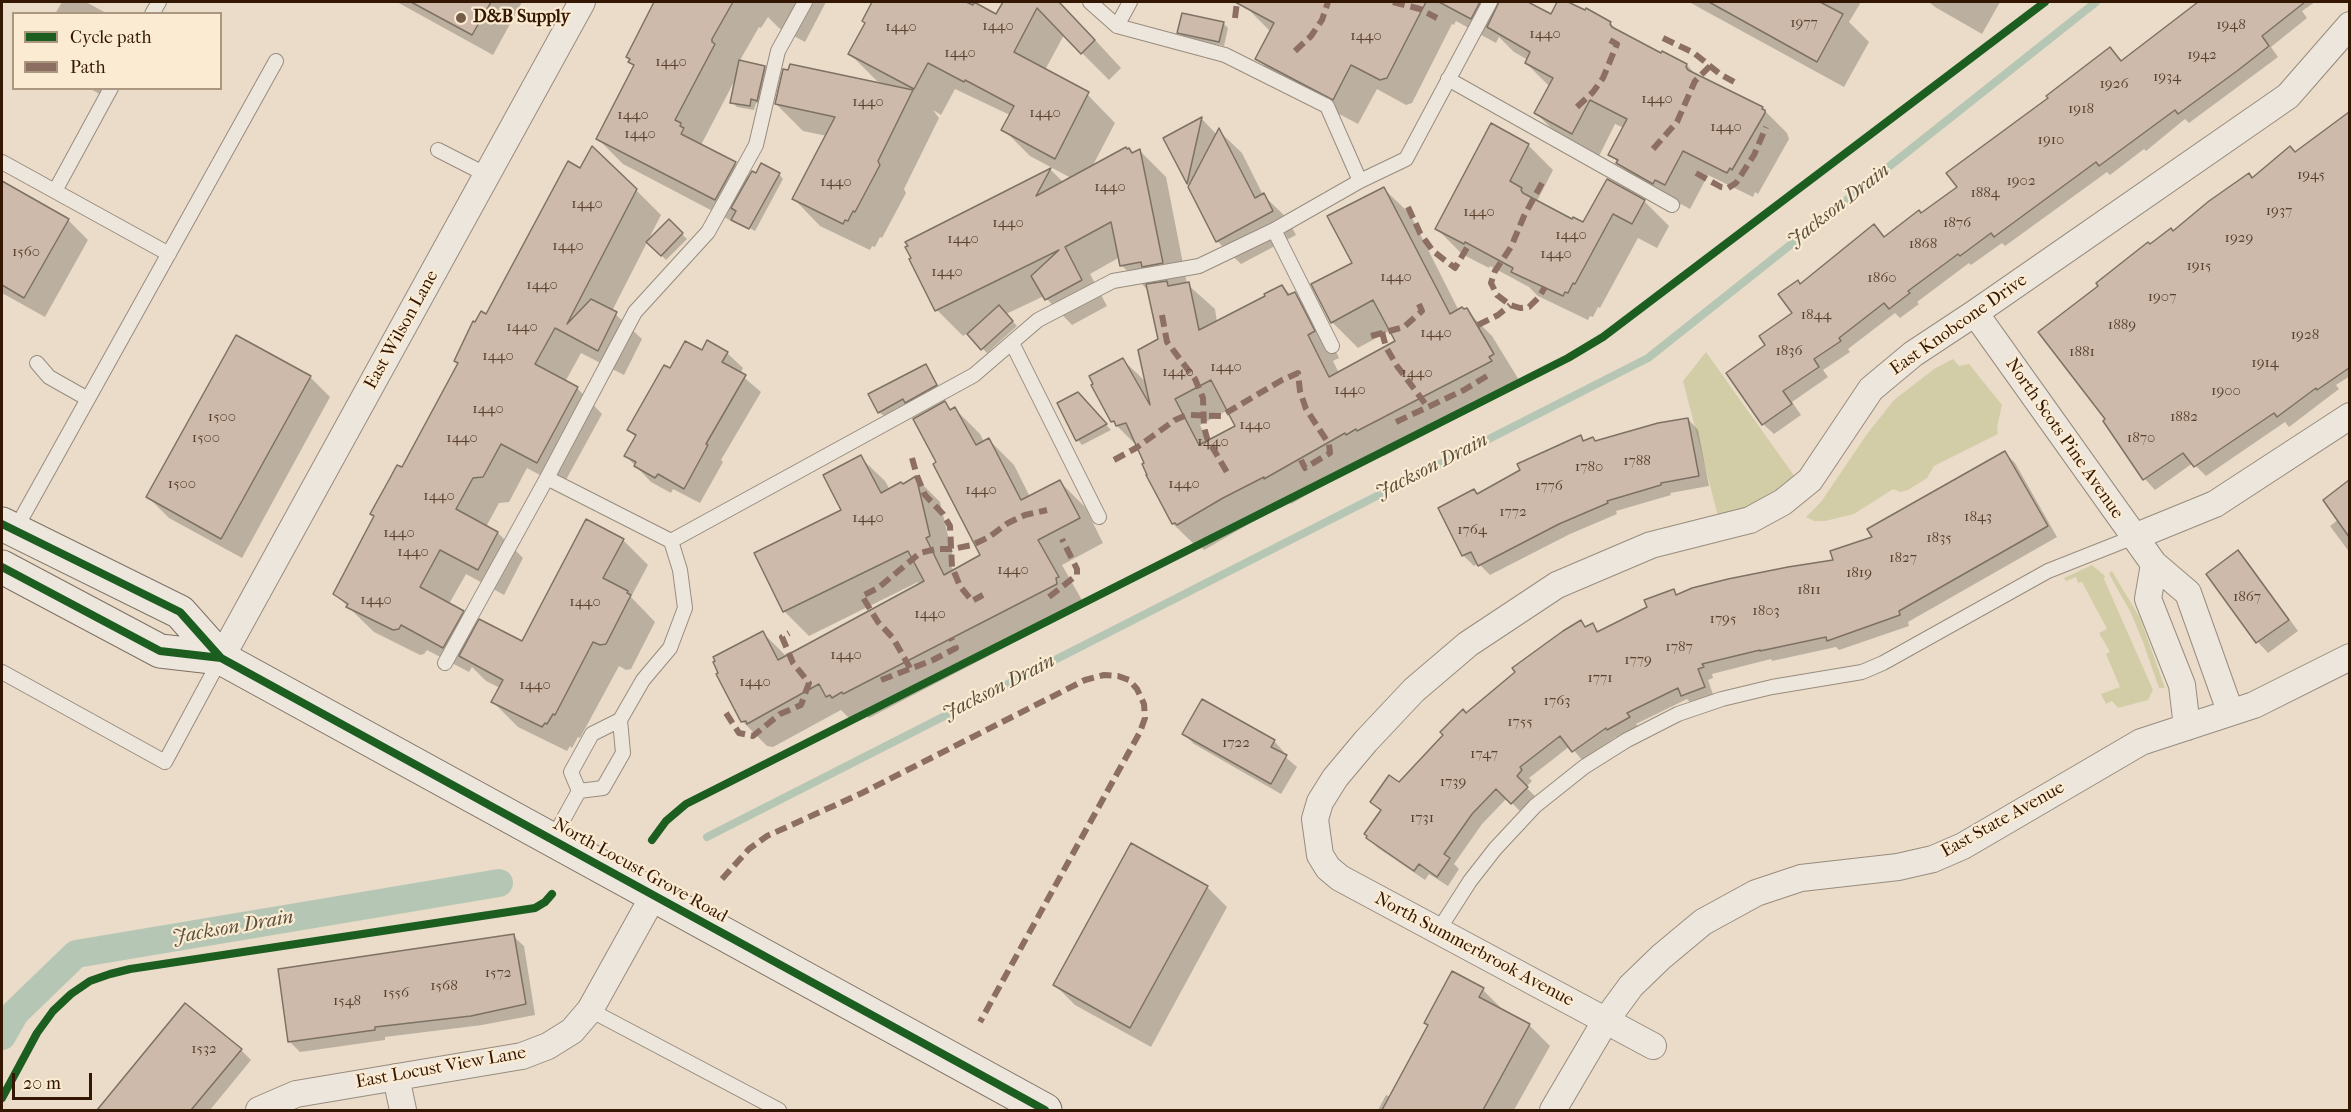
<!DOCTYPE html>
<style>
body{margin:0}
#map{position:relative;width:2351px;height:1112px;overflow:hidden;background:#eadcc8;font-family:"IM FELL French Canon",serif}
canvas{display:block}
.frame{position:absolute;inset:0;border:3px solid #341703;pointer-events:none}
.legend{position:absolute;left:12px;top:12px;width:210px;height:78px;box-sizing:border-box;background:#fbebd2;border:2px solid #ab967f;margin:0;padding:8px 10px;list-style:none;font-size:18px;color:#341703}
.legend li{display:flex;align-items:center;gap:12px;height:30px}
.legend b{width:30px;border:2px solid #ab967f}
.scale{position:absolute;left:12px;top:1073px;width:80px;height:27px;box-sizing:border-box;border:3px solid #341703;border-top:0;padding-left:8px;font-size:18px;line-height:21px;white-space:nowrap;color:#341703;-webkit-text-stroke:4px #fbebd2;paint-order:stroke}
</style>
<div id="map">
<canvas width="2351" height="1112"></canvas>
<div class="frame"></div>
<ul class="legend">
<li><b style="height:8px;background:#1b5e20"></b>Cycle path</li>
<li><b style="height:8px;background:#8d6e63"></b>Path</li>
</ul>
<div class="scale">20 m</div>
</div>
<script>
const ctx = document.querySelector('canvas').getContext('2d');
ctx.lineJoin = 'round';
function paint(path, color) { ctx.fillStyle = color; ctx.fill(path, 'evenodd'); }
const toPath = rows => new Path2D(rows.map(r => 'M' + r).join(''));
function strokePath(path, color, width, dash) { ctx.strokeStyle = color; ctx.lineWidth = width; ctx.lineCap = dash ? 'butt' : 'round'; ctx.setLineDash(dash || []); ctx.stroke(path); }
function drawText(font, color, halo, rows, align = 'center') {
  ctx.font = font + ' "IM FELL French Canon",serif'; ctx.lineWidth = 4.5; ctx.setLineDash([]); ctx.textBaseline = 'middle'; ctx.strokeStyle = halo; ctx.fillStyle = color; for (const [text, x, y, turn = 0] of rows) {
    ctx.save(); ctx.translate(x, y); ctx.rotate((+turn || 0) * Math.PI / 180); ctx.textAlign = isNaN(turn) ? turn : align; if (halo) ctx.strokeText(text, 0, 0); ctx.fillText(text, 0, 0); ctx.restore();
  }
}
paint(toPath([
 [1706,352,1800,484,1720,524,1683,381],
 [1953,359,1959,366,1969,364,2002,405,1997,427,1998,434,1934,466,1927,478,1908,490,1900,492,1893,489,1854,514,1825,521,1814,521,1806,517,1821,502,1867,434,1894,400,1934,369],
 [2092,565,2105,576,2104,579,2153,690,2148,700,2118,708,2112,701,2106,704,2101,694,2120,687,2106,654,2110,652,2099,633,2107,629,2082,582,2078,583,2076,577,2066,581,2064,578],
 [2112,571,2140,618,2165,688,2159,688,2143,642,2131,613,2114,583,2109,573]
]), '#d3cda7');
paint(toPath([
 [62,2,86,2,108,14,55,14],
 [397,2,522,2,493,55],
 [667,2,826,2,805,42,779,28,768,17,761,28,759,27,739,62,765,67,769,72,762,105,756,103,754,110,737,107,732,102,736,78,701,145,735,164,750,178,757,175,779,174,783,179,755,231,741,223,741,226,623,164,597,138,635,67,630,62],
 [874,2,971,2,1010,21,1029,2,1060,2,1121,68,1109,80,1064,35,1045,70,1085,92,1115,123,1092,167,1129,150,1134,154,1140,151,1166,177,1187,284,1215,309,1217,322,1267,297,1282,286,1291,295,1295,294,1320,319,1339,358,1333,361,1339,373,1397,342,1391,330,1358,348,1332,322,1384,189,1410,214,1459,311,1466,310,1492,336,1519,380,1513,383,1516,387,1384,456,1383,455,1373,460,1371,458,1291,504,1290,503,1249,524,1204,550,1202,548,1199,549,1171,522,1138,447,1112,421,1123,360,1147,383,1160,340,1149,291,1121,265,1120,257,1090,274,1107,306,1072,325,1044,296,1006,314,1017,326,987,353,968,333,963,336,937,310,913,259,907,243,1050,169,1063,182,1071,178,1030,156,1003,129,1010,115,955,89,941,115,933,110,939,118,904,189,906,193,882,238,880,237,875,247,872,246,870,250,820,226,794,199,827,136,803,131,776,104,884,84,877,81,850,54,866,23,864,21],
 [1228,410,1237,426,1208,442,1200,425],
 [1248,2,1525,2,1551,16,1559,2,1562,4,1565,2,1610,23,1620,33,1662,55,1663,53,1687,65,1696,75,1762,108,1787,133,1789,139,1758,194,1755,192,1753,197,1708,175,1690,209,1681,204,1679,208,1643,188,1610,154,1624,128,1615,124,1598,158,1561,138,1536,113,1550,87,1526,63,1528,60,1514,52,1499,37,1496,43,1456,21,1454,25,1452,24,1412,103,1406,105,1377,89,1358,124,1282,84,1257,58,1271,32,1245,6],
 [1689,2,1861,2,1849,22,1869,42,1844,87],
 [1929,2,2000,2,1982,34,1935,7],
 [2198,2,2315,2,2302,11,2307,18,2271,47,2278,57,2189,123,2185,119,2146,151,2144,149,2110,175,2107,172,2005,246,2002,243,1971,265,1969,263,1917,302,1919,304,1900,318,1895,313,1848,349,1850,352,1823,370,1828,377,1792,402,1801,415,1774,434,1763,424,1767,345,1794,313,1801,286,1874,226,1885,238,1959,187,2050,99,2110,49,2122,61,2178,20,2177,18],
 [1223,23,1228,28,1224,46,1184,37,1179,32],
 [89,88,107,88,103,96],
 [2350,114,2350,376,2336,385,2339,389,2289,427,2285,422,2206,476,2193,463,2155,490,2145,479,2105,421,2150,246,2296,154],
 [1202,119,1217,135,1219,131,1242,153,1263,195,1287,218,1296,235,1241,264,1217,241,1165,138],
 [1528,145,1553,170,1537,201,1584,224,1644,201,1669,226,1657,248,1638,238,1600,308,1598,307,1593,317,1590,316,1588,320,1538,296,1529,287,1490,266,1489,268,1462,254,1437,229],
 [581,170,636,190,661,215,612,311,642,339,624,375,581,353,565,382,577,388,602,414,562,487,527,468,509,502,499,503,486,527,498,533,523,558,504,595,466,574,449,604,463,612,477,626,523,643,623,540,648,565,631,597,655,622,631,669,626,670,619,666,580,738,578,737,572,748,570,746,567,751,518,727,493,702,500,688,486,681,472,667,469,672,427,650,424,654,420,655,374,632,335,594,487,316],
 [2,183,68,220,88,240,45,317,2,293],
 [669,221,687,239,666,260,648,242],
 [702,352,727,353,743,368,740,374,761,392,721,460,723,462,700,503,673,489,671,493,651,482,626,456,636,437,629,430,670,370],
 [926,366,941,390,884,416,879,412],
 [310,377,330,397,242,558,169,518,148,497],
 [1077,394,1111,430,1082,445,1078,440],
 [945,403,952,410,955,409,980,434,984,442,989,440,1014,465,1030,497,1060,482,1085,507,1103,543,1062,565,1083,602,1081,603,1081,608,869,718,867,716,858,721,856,719,852,721,841,710,773,747,767,746,742,721,763,633,787,657,920,585,918,582,809,636,784,611,843,511,860,457,885,481,890,490,903,486,916,478,940,502,954,561,950,563,954,572,982,556,938,463],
 [1688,419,1698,430,1709,486,1670,493,1671,495,1616,511,1617,514,1570,534,1490,575,1478,563,1474,566,1463,555,1440,508,1474,491,1478,495,1581,437,1585,441,1593,439,1597,442],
 [2005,453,2015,463,2057,537,1908,622,1909,626,1839,650,1836,647,1772,661,1771,659,1712,674,1713,678,1708,680,1714,697,1693,705,1687,699,1636,724,1639,728,1619,740,1616,737,1583,761,1570,746,1529,778,1532,781,1526,787,1537,798,1522,813,1507,798,1482,824,1454,864,1459,869,1448,886,1429,874,1425,880,1378,848,1367,837,1381,811,1371,802,1399,784,1466,715,1581,622,1587,628,1592,625,1600,632,1649,607,1673,591,1678,596,1835,562],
 [2344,486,2350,491,2350,553,2330,526,2339,519],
 [2238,552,2248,562,2298,631,2268,653,2258,642,2208,574],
 [1184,734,1274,741,1284,752,1283,755,1297,767,1281,794,1194,744],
 [1207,887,1227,907,1151,1047,1075,1005,1055,985],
 [513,936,524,946,535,1015,482,1025,385,1037,385,1040,300,1052,290,1042],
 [1483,990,1503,1010,1529,1025,1550,1046,1514,1110,1378,1110,1386,1095,1391,1097,1429,1026,1425,1023],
 [241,1050,251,1060,210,1110,103,1110,114,1090]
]), '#0003');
strokePath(toPath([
 [707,837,1648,358,2096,2]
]), '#b5c7b4', 8);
strokePath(toPath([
 [2,1036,15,1013,76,954,499,883]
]), '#b5c7b4', 28);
const building = toPath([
 [411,2,491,2,472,35,411,2],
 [654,2,733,2,712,39,712,42,715,44,675,120,681,123,680,126,684,128,681,134,736,162,715,200,596,139,634,65,628,62,630,59,626,57,654,2],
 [872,2,966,2,973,5,974,2,996,14,1003,2,1059,2,1095,40,1081,54,1037,8,1014,52,1089,92,1055,159,1001,130,1014,106,965,80,964,82,928,63,914,89,848,54,865,23,862,21,872,2],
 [1235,2,1426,2,1387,78,1380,80,1351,65,1333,100,1255,59,1274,23,1235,2],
 [1439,2,1480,2,1471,19,1439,2],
 [1499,2,1528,2,1551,14,1557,2,1568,2,1585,10,1586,8,1611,22,1610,24,1612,27,1661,53,1662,51,1687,64,1686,67,1688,70,1763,107,1762,109,1765,110,1765,113,1732,170,1730,168,1727,173,1683,151,1665,185,1655,180,1653,184,1616,163,1618,160,1608,155,1627,119,1590,100,1572,134,1534,113,1553,78,1525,63,1530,52,1487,27,1499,2],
 [1709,2,1820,2,1843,14,1817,62,1709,2],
 [2198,2,2305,2,2262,36,2269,46,2237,71,2178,114,2175,110,2099,166,2096,162,1994,237,1991,233,1960,256,1958,254,1908,291,1910,293,1889,309,1884,303,1839,338,1841,341,1814,359,1819,367,1783,391,1792,404,1762,425,1726,373,1765,345,1759,336,1792,313,1778,294,1798,280,1800,284,1874,224,1884,237,1919,210,1921,213,1957,187,1946,173,2048,98,2046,96,2110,47,2121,61,2198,2],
 [1182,13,1224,22,1219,42,1177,33,1182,13],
 [739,60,765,66,757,101,751,99,750,106,730,103,739,60],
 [790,64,913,90,878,161,880,165,855,212,853,211,848,221,845,220,843,224,792,199,835,117,775,104,783,69,788,70,790,64],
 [2349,112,2349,368,2317,390,2316,388,2277,417,2274,413,2194,467,2183,453,2143,480,2103,421,2105,419,2038,332,2098,286,2096,283,2148,242,2150,244,2171,228,2173,231,2209,201,2249,173,2252,178,2290,146,2295,152,2349,112],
 [1202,117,1187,184,1163,138,1202,117],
 [1491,123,1529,144,1510,181,1522,188,1521,190,1523,193,1572,219,1573,217,1583,222,1607,179,1645,200,1632,224,1613,214,1575,284,1573,283,1568,293,1565,292,1563,296,1511,272,1513,268,1465,242,1464,244,1435,229,1491,123],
 [1219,128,1255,198,1264,193,1273,211,1216,242,1188,187,1219,128],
 [592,146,637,189,567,324,591,299,617,312,598,351,555,328,535,364,578,387,537,463,501,444,483,477,473,478,456,509,498,532,478,570,440,550,420,587,464,611,443,648,401,625,399,629,393,630,346,607,348,604,333,594,374,516,370,514,390,478,397,465,402,467,458,363,454,361,473,321,475,322,481,311,486,314,568,161,580,168,592,146],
 [1126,147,1127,149,1129,148,1132,153,1140,149,1163,263,1142,267,1141,262,1120,266,1111,222,1065,247,1082,280,1045,300,1031,276,1059,250,935,311,909,259,911,258,905,247,908,246,905,242,1051,168,1036,196,1126,147],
 [761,163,780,173,749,229,731,220,736,211,731,208,752,171,756,173,761,163],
 [2,181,69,219,24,298,2,285,2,181],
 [1384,187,1450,314,1462,307,1464,309,1467,308,1494,354,1489,357,1492,361,1357,431,1356,429,1346,435,1345,433,1264,479,1264,477,1223,498,1177,525,1175,523,1172,524,1146,475,1147,475,1142,464,1144,463,1126,423,1116,426,1114,421,1111,422,1091,385,1093,384,1089,376,1123,358,1150,405,1138,350,1158,339,1146,284,1167,281,1168,286,1189,282,1199,330,1265,296,1264,294,1282,285,1288,295,1295,292,1315,331,1308,335,1329,377,1395,341,1373,300,1331,323,1311,284,1352,263,1327,216,1384,187],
 [1211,380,1235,426,1199,445,1175,399,1211,380],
 [669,219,683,233,661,256,646,242,669,219],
 [999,305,1013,321,981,350,967,334,999,305],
 [236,335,311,376,221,539,146,497,236,335],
 [707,340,728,352,722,362,746,375,706,444,708,445,684,489,658,474,655,478,634,466,636,462,624,456,636,435,627,430,664,365,670,368,685,341,702,350,707,340],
 [926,364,937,385,905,403,903,399,878,413,868,394,926,364],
 [1078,392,1107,424,1076,441,1057,403,1078,392],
 [945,401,950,410,955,407,976,445,989,438,1021,500,1060,480,1080,518,1038,540,1059,577,1056,578,1057,584,843,694,842,692,832,698,830,695,826,697,819,684,747,724,746,721,741,722,716,674,718,673,713,662,715,661,713,657,763,631,778,660,924,581,908,551,783,612,754,553,841,510,823,475,861,455,881,493,901,482,903,484,916,476,930,536,926,538,944,575,980,555,933,464,936,462,913,419,945,401],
 [1688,418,1699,476,1661,483,1661,485,1607,501,1608,503,1559,524,1478,566,1471,552,1462,556,1438,508,1474,489,1477,494,1520,470,1517,464,1581,435,1583,441,1593,437,1595,441,1658,423,1688,418],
 [2005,451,2048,526,1899,611,1900,615,1827,641,1826,637,1760,651,1760,650,1702,664,1704,667,1698,669,1705,687,1681,696,1678,688,1627,713,1630,717,1607,730,1606,728,1572,752,1560,736,1520,767,1522,770,1517,776,1528,787,1511,804,1496,789,1472,814,1444,854,1450,858,1437,877,1419,864,1414,871,1366,838,1367,836,1364,834,1381,810,1370,802,1389,775,1399,782,1443,735,1440,732,1463,709,1466,713,1515,672,1512,668,1563,631,1581,620,1585,627,1593,623,1597,632,1647,607,1644,600,1674,589,1676,595,1692,588,1728,579,1788,567,1833,560,1830,551,1872,537,1867,529,2005,451],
 [2349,480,2349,537,2323,500,2349,480],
 [586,519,624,539,603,578,628,591,627,593,631,595,606,644,600,645,593,642,555,715,553,714,547,724,545,723,542,727,491,702,503,680,459,656,479,619,522,641,586,519],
 [2238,550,2289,620,2256,643,2206,574,2238,550],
 [1202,699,1275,740,1271,747,1287,755,1271,784,1182,734,1202,699],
 [1131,843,1208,886,1130,1028,1053,985,1131,843],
 [514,934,526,1004,471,1016,375,1027,375,1030,288,1042,278,969,514,934],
 [1452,971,1484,988,1479,997,1530,1024,1483,1110,1382,1110,1428,1025,1424,1023,1452,971],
 [185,1003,242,1049,191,1110,97,1110,185,1003]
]);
paint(building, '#cdbaaa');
strokePath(building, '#7d7164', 1.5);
const lane = toPath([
 [1090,2,1117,26,1225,55,1327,106,1360,181],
 [152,14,159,2],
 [1117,26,1130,2],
 [1448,79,1672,205],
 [438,150,487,175],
 [2,162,169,254],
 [55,191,111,88],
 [1274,230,1332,346],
 [1012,343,1099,517],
 [37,363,49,377,88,399],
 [547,478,671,541,680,570,685,608,670,648,643,680,620,720,623,753,603,788,579,791,571,772,592,734,620,720],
 [15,530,276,61],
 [671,541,974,375,1038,320,1113,281,1199,266,1274,230,1360,181,1406,159,1490,2],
 [445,663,547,478,635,312,708,232,756,145,778,51,805,2],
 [2,672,165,762,221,658],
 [552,840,579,791],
 [1438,931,1470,881,1495,849,1535,806,1584,767,1627,740,1678,714,1722,699,1772,687,1862,672,1883,663,2048,571,2134,537],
 [590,1010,779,1110]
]);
const street = toPath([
 [1975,313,2154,564],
 [2134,537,2215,504,2350,416],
 [221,658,582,2],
 [2187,727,2182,685,2148,599,2154,564,2188,593,2230,711],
 [1653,1046,1340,878,1328,868,1320,855,1315,819,1320,802,1335,778,1366,741,1414,690,1468,644,1557,585,1651,545,1750,520,1783,502,1810,480,1871,389,1913,354,1975,313,2288,96,2350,25],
 [396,1077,403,1110],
 [259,1110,296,1094,522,1056,548,1046,572,1031,590,1010,654,895],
 [1553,1110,1606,1020,1631,986,1661,957,1703,922,1756,893,1801,878,1898,867,1933,859,1963,846,2141,742,2254,705,2350,657]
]);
const secondary = toPath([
 [2,524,180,612,221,658,1045,1110],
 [2,567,160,651,221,658]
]);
strokePath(lane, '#988c7e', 16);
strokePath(street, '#988c7e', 28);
strokePath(secondary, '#7d7164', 35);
strokePath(lane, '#ede6dc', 14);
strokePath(street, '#ede6dc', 26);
strokePath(secondary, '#ede6dc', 33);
strokePath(toPath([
 [1393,2,1420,9,1437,18],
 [1235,18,1237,2],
 [1663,38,1694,53,1720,74,1736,83],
 [1295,51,1311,36,1322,20,1328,2],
 [1577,107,1593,92,1603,78,1617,44,1608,39],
 [1653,149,1677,122,1695,81,1710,66],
 [1696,173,1721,187,1728,188,1736,183,1754,155,1766,127],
 [1542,183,1524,216,1511,247,1495,271,1491,283,1497,295,1510,305,1520,308,1529,307,1539,297,1545,287],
 [1408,207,1420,233,1433,251,1455,268,1468,246],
 [1162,315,1167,342,1195,379,1203,398,1204,427,1207,438,1228,474],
 [1478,325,1498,315,1510,305],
 [1382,332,1386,347,1397,366,1427,406],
 [1371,336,1404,327,1422,311,1418,302],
 [1396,422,1464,390,1487,376],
 [912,458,917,476,925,495,943,514,950,526,952,567,960,586,972,601,983,595],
 [1114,460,1136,448,1175,420,1187,415,1221,416,1282,380,1298,373,1300,391,1306,409,1329,444,1330,453,1305,468,1301,460],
 [1049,597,1077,575,1077,569,1062,539],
 [910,668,893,638,878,622,862,596,878,588,920,553,936,549,952,549,972,545,989,537,1008,523,1025,515,1047,510],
 [881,680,933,660,956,648,951,638],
 [726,713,739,733,753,736,780,714,801,705,809,683,793,663,782,637,789,633],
 [722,879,749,849,767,836,862,793,1085,680,1104,675,1118,676,1129,680,1137,689,1144,704,1145,718,1140,732,980,1022]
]), '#8d6e63', 6, [12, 6]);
strokePath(toPath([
 [2,524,180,612,221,658,1045,1110],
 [2,567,160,651,221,658],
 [652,840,666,821,686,804,1568,358,1603,337,2045,2],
 [2,1098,37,1033,53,1011,71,994,90,981,110,974,130,969,535,908,545,902,552,894]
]), '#1b5e20', 8);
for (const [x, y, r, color] of [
 [461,18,6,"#745c48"]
]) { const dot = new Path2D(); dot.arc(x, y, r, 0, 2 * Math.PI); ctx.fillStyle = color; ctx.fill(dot); strokePath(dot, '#fbebd2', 2); }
drawText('15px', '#5a402d', null, [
 ["1977",1804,23],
 ["1948",2231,25],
 ["1440",998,26],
 ["1440",901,27],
 ["1440",1545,34],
 ["1440",1366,36],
 ["1440",960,53],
 ["1942",2202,55],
 ["1440",671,62],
 ["1934",2167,77],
 ["1926",2114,84],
 ["1440",1657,99],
 ["1440",868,102],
 ["1918",2081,109],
 ["1440",1045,113],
 ["1440",633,115],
 ["1440",1726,127],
 ["1440",640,134],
 ["1910",2051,140],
 ["1945",2311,175],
 ["1902",2021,181],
 ["1440",836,182],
 ["1440",1110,187],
 ["1884",1985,193],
 ["1440",587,204],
 ["1937",2279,211],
 ["1440",1479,212],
 ["1440",1008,223],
 ["1876",1957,223],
 ["1440",1571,235],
 ["1929",2239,238],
 ["1440",963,239],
 ["1868",1923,244],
 ["1440",568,246],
 ["1560",26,252],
 ["1440",1556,254],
 ["1915",2199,266],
 ["1440",947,272],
 ["1440",1396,277],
 ["1860",1882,278],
 ["1440",542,285],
 ["1907",2162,297],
 ["1844",1816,315],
 ["1889",2122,325],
 ["1440",522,327],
 ["1440",1436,333],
 ["1928",2305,335],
 ["1836",1789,351],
 ["1881",2082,352],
 ["1440",498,356],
 ["1914",2265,363],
 ["1440",1226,367],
 ["1440",1178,372],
 ["1440",1417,373],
 ["1440",1350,390],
 ["1900",2226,391],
 ["1440",488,409],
 ["1500",222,417],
 ["1882",2184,417],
 ["1440",1255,425],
 ["1500",206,438],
 ["1440",462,438],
 ["1870",2141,438],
 ["1440",1213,442],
 ["1788",1637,461],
 ["1780",1589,467],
 ["1500",182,484],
 ["1440",1184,484],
 ["1776",1549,486],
 ["1440",981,490],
 ["1440",439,496],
 ["1772",1513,512],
 ["1843",1978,517],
 ["1440",868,518],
 ["1764",1472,530],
 ["1440",399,533],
 ["1835",1939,538],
 ["1440",413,552],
 ["1827",1903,558],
 ["1440",1013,570],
 ["1819",1859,573],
 ["1811",1809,590],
 ["1867",2247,597],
 ["1440",376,600],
 ["1440",585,602],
 ["1803",1766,611],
 ["1440",930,614],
 ["1795",1723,619],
 ["1787",1679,647],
 ["1440",846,655],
 ["1779",1638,660],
 ["1771",1600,678],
 ["1440",755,682],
 ["1440",535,685],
 ["1763",1557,701],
 ["1755",1520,722],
 ["1722",1236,743],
 ["1747",1484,754],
 ["1739",1453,782],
 ["1731",1422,818],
 ["1572",498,973],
 ["1568",444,986],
 ["1556",396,993],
 ["1548",347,1001],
 ["1532",204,1049]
]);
drawText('bold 18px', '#341703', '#fbebd2', [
 ["D&B Supply",473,18]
], 'left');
drawText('18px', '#341703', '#fbebd2', [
 ["East Knobcone Drive",1959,325,-35],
 ["East Wilson Lane",402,330,-61],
 ["North Scots Pine Avenue",2064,439,55],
 ["East State Avenue",2003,820,-29],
 ["North Locust Grove Road",640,871,29],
 ["North Summerbrook Avenue",1474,950,28],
 ["East Locust View Lane",441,1068,-10]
]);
drawText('italic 20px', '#59513e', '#fbebd2', [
 ["Jackson Drain",1839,206,-38],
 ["Jackson Drain",1432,467,-27],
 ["Jackson Drain",999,688,-27],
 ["Jackson Drain",233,928,-10]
]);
</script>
